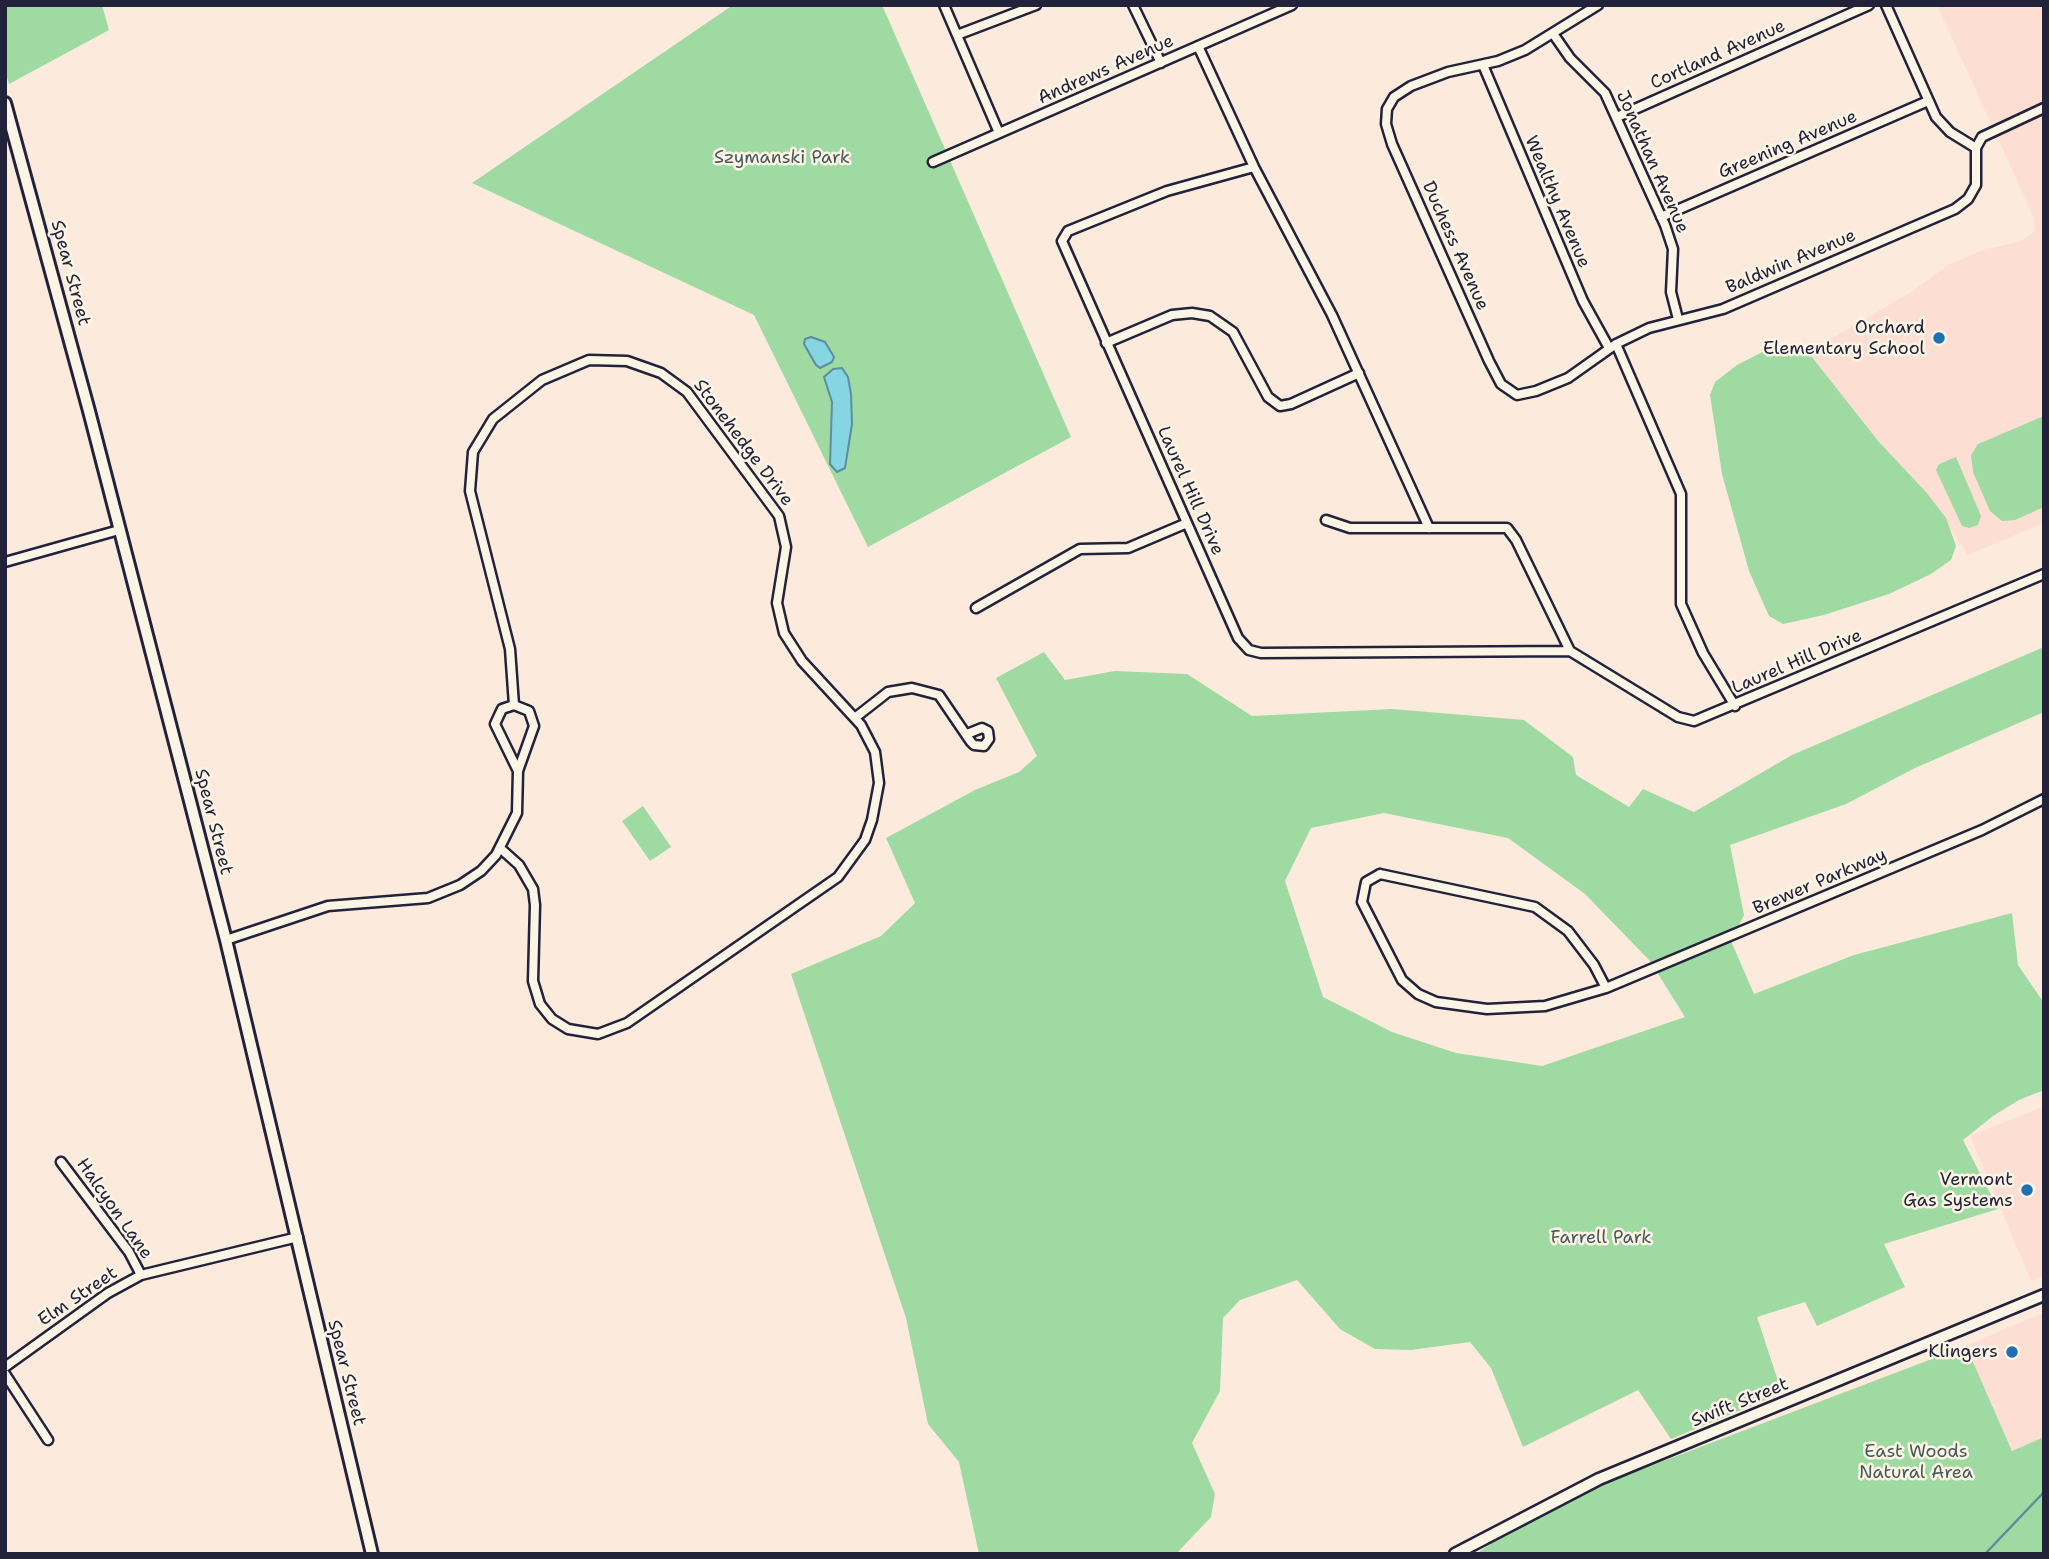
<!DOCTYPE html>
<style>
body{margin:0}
#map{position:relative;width:2049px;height:1559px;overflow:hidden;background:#fcebdc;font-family:"Shantell Sans",sans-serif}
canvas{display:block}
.frame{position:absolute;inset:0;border:7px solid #22223b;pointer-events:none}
</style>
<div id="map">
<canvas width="2049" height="1559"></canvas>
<div class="frame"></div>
</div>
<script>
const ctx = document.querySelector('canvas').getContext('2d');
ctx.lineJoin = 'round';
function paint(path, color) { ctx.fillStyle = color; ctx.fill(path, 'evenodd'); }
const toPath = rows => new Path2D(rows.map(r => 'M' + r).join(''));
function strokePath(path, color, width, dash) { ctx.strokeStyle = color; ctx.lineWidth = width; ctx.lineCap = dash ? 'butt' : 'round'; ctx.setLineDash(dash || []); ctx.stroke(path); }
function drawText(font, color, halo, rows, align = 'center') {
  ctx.font = font + ' "Shantell Sans",sans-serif'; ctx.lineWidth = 5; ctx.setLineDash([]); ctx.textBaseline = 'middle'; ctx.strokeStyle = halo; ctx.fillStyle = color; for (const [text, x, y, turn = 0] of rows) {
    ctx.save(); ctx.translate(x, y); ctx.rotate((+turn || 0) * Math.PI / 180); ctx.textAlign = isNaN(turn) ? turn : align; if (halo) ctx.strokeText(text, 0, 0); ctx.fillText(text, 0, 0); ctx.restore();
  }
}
paint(toPath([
 [1937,5,2044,5,2044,523,1968,555,1926,492,1879,442,1808,352,1911,292,1948,265,1983,250,2021,241,2035,231,2033,216],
 [2044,1106,2044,1276,2031,1281,1970,1136],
 [2044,1312,2044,1437,2012,1451,1966,1346]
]), '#fcdfd2');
paint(toPath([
 [5,5,102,5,109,30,9,84,5,70],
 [733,5,882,5,1071,437,868,547,754,315,472,183],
 [1794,344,1808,352,1879,442,1926,492,1946,518,1956,546,1951,560,1931,574,1889,594,1824,615,1783,624,1769,616,1749,571,1722,474,1710,395,1715,382,1737,365,1772,347],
 [2044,416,2044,507,2015,520,2002,521,1990,511,1973,472,1971,455,1978,444],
 [1956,457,1981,516,1978,525,1969,528,1962,526,1936,470,1939,464],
 [2044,647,2044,712,1915,768,1846,804,1730,845,1744,915,1731,941,1754,994,1854,955,2012,913,2018,965,2044,1003,2044,1090,2019,1100,1993,1116,1963,1140,1998,1209,1884,1244,1905,1287,1817,1326,1805,1302,1757,1317,1782,1393,1671,1439,1638,1390,1523,1447,1491,1368,1470,1342,1411,1350,1375,1349,1340,1329,1297,1280,1240,1300,1223,1318,1220,1391,1192,1443,1215,1494,1211,1517,1176,1554,979,1554,959,1462,928,1424,906,1318,791,974,881,936,915,903,886,838,975,790,1019,772,1037,756,996,678,1044,652,1065,680,1115,671,1187,674,1252,716,1392,709,1524,720,1573,757,1576,775,1629,807,1643,789,1694,812,1792,755],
 [1384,813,1508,838,1585,894,1650,961,1685,1017,1542,1066,1456,1053,1392,1032,1323,997,1285,881,1311,828],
 [643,806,671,847,650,861,622,821],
 [1966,1346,2012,1451,2044,1437,2044,1554,1476,1554,1518,1525,1603,1484]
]), '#9edaa1');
const water = toPath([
 [811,337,825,342,834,357,832,362,820,368,816,365,804,344,805,339,811,337],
 [842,368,848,377,851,394,852,424,845,468,837,472,830,464,832,402,824,377,833,369,842,368]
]);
paint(water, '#85d5e2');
strokePath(water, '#5d8d9f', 2);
strokePath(toPath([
 [1985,1554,2044,1492]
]), '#5d8d9f', 2.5);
const minor = toPath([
 [944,5,999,133],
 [1133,5,1161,63],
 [1598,5,1525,50,1498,61,1448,72,1411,86,1394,97,1387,109,1386,124,1392,144,1489,361,1501,384,1517,395,1536,391,1568,378,1616,344,1649,328,1723,309,1955,209,1968,199,1976,185,1976,148,1982,137,2044,108],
 [1886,5,1936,117,1950,132,1976,148],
 [957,35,1036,5],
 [1554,35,1570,58,1605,93,1665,225,1673,249,1671,292,1678,319],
 [1198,46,1254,167,1332,315,1429,528],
 [1483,65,1583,301,1609,348],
 [1617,117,1869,5],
 [933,162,1292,5],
 [1254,167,1167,191,1068,231,1062,241,1238,638,1249,650,1261,653,1570,651,1678,717,1694,721,2044,574],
 [1661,217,1928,101],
 [1106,343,1172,315,1192,313,1210,316,1233,332,1268,397,1280,406,1291,404,1359,373],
 [1616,344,1681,494,1681,604,1703,653,1735,706],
 [1326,520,1350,528,1507,528,1516,540,1570,651],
 [5,562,119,530],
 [976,608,1080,549,1128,548,1187,523],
 [856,717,888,692,912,688,939,695,971,742,974,745,984,746,989,739,988,731,982,728,967,734],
 [500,848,519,865,533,889,535,905,533,981,540,1004,552,1019,568,1029,598,1034,627,1023,838,877,865,840,872,820,879,783,875,752,861,725,802,661,784,633,777,603,786,547,779,516,687,392,661,373,627,361,589,360,542,380,493,419,473,452,470,491,510,649,514,705],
 [1380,874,1535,907,1568,931,1594,965,1606,988,1545,1006,1487,1009,1436,1002,1418,994,1402,980,1362,902,1366,882,1380,874],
 [226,940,328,906,428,898,460,885,481,871,496,855,517,813,518,771,534,726,529,711,514,705,502,709,495,724,518,771],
 [1606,988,1982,830,2044,799],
 [61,1162,129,1252,141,1275],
 [5,1367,108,1293,141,1275,298,1237],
 [5,1374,48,1440]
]);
const tertiary = toPath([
 [1455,1554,1599,1479,2044,1295]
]);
const secondary = toPath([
 [5,103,89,411,226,940,372,1554]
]);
strokePath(minor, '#22223b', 13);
strokePath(tertiary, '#22223b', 15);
strokePath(secondary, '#22223b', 16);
strokePath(minor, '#fcf5e5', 8);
strokePath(tertiary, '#fcf5e5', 10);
strokePath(secondary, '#fcf5e5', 10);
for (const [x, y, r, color] of [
 [1939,338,7,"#1f6fb2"],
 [2027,1190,7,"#1f6fb2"],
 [2012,1352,7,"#1f6fb2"]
]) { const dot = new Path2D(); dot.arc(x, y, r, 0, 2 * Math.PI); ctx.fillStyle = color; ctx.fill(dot); strokePath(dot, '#fcf5e5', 2.5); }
drawText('18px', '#22223b', '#fcf5e5', [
 ["Cortland Avenue",1718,55,-24],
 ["Andrews Avenue",1106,70,-24],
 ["Greening Avenue",1788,145,-23],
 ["Jonathan Avenue",1652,162,66],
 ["Wealthy Avenue",1557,202,67],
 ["Duchess Avenue",1455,246,66],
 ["Baldwin Avenue",1791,262,-23],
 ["Spear Street",70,273,75],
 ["Stonehedge Drive",743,443,53],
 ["Laurel Hill Drive",1190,491,66],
 ["Laurel Hill Drive",1797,662,-23],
 ["Spear Street",213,822,76],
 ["Brewer Parkway",1820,882,-23],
 ["Halcyon Lane",114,1209,55],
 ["Elm Street",78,1297,-34],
 ["Spear Street",346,1373,76],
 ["Swift Street",1740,1403,-22]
]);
drawText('18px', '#47595a', '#fcf5e5', [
 ["Szymanski Park",782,158],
 ["Farrell Park",1601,1238],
 ["East Woods",1916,1452],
 ["Natural Area",1916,1473]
]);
drawText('18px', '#22223b', '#fcf5e5', [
 ["Orchard",1925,328],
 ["Elementary School",1925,349],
 ["Vermont",2013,1180],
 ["Gas Systems",2013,1201],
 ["Klingers",1998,1352]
], 'right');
</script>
